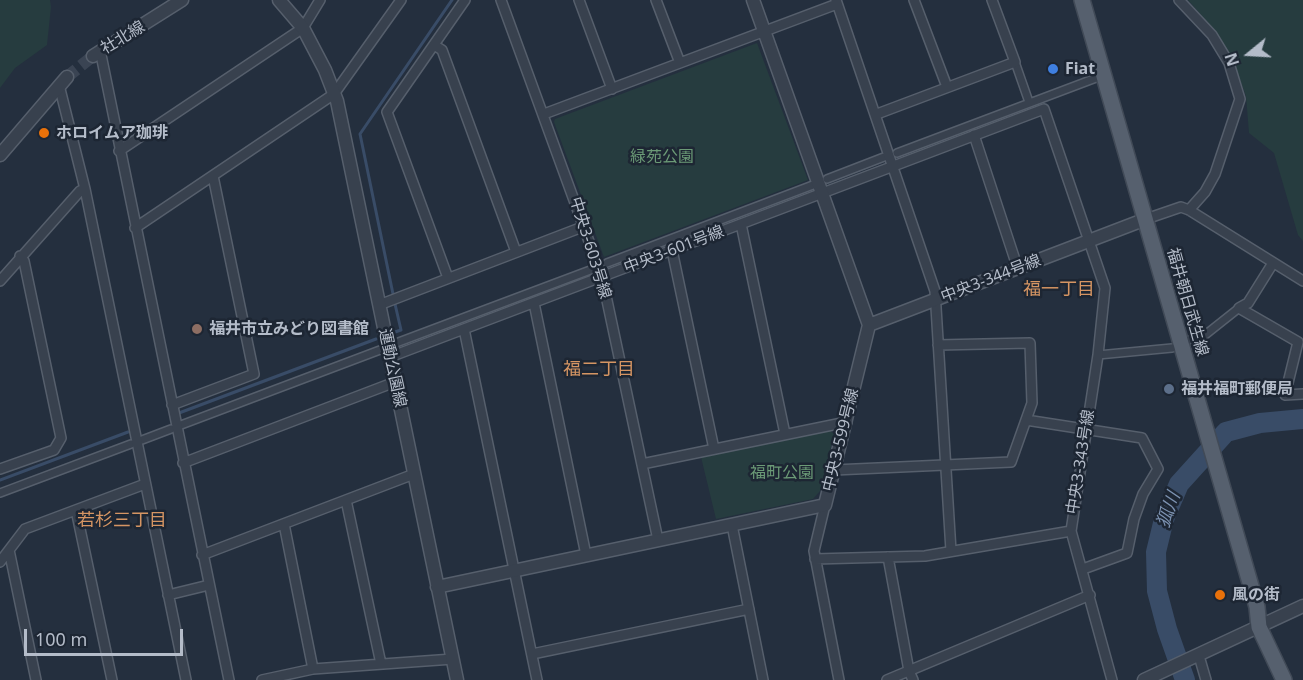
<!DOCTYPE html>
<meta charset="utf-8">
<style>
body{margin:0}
#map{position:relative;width:1303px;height:680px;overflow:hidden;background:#242f3e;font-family:"Noto Sans",sans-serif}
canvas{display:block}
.north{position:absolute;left:1219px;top:24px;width:60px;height:60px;-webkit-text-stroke:4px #1d2633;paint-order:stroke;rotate:252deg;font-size:16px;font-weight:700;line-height:24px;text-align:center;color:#b4bcc9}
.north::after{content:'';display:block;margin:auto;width:21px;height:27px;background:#b4bcc9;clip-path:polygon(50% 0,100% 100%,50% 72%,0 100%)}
.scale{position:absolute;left:24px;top:629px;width:159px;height:27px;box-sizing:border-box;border:3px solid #b4bcc9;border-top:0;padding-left:8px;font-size:18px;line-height:21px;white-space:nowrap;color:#b4bcc9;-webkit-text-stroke:4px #1d2633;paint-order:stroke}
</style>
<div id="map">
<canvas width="1303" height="680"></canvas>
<div class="north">N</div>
<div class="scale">100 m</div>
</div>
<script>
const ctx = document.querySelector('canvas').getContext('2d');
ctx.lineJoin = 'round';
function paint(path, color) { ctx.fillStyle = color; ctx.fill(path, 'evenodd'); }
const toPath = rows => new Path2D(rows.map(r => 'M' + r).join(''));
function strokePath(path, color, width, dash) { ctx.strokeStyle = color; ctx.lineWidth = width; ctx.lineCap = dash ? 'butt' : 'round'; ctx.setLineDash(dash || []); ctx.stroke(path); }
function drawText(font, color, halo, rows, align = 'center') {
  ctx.font = font + ' "Noto Sans","Noto Sans JP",sans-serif'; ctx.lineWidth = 5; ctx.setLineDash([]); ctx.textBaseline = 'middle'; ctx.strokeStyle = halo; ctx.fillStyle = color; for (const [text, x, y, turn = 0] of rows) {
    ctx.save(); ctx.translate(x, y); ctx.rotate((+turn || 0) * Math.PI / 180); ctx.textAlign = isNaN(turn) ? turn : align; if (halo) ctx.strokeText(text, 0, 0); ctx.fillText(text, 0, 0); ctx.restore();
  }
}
paint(toPath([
 [0,0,50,0,51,7,47,45,15,68,0,88],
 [1188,0,1303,0,1303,241,1298,235,1274,153,1249,133,1246,96,1232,58,1216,32],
 [757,43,808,180,604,257,554,122,555,119],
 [829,430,834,434,820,491,813,499,716,519,701,457]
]), '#263c3f');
strokePath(toPath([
 [393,294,360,134,452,0],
 [395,332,401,330,395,304],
 [179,413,376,339],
 [0,480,128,432]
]), '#394c67', 3);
strokePath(toPath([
 [1185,680,1167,629,1157,591,1156,552,1164,519,1179,484,1226,432,1260,423,1303,419]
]), '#394c67', 20);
strokePath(toPath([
 [67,77,93,56]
]), '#3a4453', 12, [12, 6]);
const pedestrian = toPath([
 [1015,62,1029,102],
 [897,153,1096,78],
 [827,179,884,157],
 [607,263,813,185],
 [1189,340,1205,335,1239,308],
 [396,343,593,269],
 [1098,355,1172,348],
 [181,425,380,350],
 [142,440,171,429],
 [0,493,131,444]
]);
const minor = toPath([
 [501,0,602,277,658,540],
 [579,0,612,89],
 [656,0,680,63],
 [836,0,935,291,951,551],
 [914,0,947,87],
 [1179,0,1212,35,1229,63,1240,99,1215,174,1205,192,1189,210],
 [434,45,442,50,516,252],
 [100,50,229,680],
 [59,85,85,189,186,680],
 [544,114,837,4],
 [877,114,1015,62,992,0],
 [974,135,1018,269],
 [119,151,303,28,320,0],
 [1146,219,1181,207,1189,210,1303,281],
 [741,224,785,434],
 [135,228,334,94,401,0],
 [672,250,714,449],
 [1273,263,1248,303,1239,308,1298,342,1285,395,1303,394],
 [448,278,387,112,465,0],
 [0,281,80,191,85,189],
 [534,303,586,555],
 [379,305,585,226],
 [464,329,537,680],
 [390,357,1044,109,1105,288,1098,355,1071,531,1112,680],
 [172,405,254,374,213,176],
 [1026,420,1142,438,1158,469,1143,494,1134,519,1127,553,1083,569],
 [183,463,395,382],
 [642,464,847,422],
 [0,469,54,450,61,438,24,261,20,256],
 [834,470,1011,462,1032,403,1030,343,938,345],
 [346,500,381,664],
 [825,505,814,551,839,680],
 [76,510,112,680],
 [284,524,313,669],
 [732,525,763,680],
 [9,550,36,680],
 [202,555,414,474],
 [888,557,909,671,913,680],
 [815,559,925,556,1071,531],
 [0,562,25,529,145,484],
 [168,595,209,585],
 [532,654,749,609],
 [1199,656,1206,680],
 [262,680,313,669,453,659],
 [887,680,1090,595]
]);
const tertiary = toPath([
 [279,0,303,28,325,70,337,101,457,680],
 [93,56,182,0],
 [0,155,67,77],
 [869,325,1146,219],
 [437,587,825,505,869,325,753,0],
 [1144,680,1303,606]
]);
const primary = toPath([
 [1082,0,1257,607,1259,627,1284,680]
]);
strokePath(pedestrian, '#565f6c', 10);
strokePath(minor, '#565f6c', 12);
strokePath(tertiary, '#565f6c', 15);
strokePath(primary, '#414a57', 18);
strokePath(pedestrian, '#38414e', 7);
strokePath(minor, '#38414e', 9);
strokePath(tertiary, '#38414e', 12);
strokePath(primary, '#56606e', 15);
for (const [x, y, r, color] of [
 [1053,69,6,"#3f7fe0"],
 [44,133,6,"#e8710a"],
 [197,329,6,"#8d6e63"],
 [1169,389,6,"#5c6f8a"],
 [1220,595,6,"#e8710a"]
]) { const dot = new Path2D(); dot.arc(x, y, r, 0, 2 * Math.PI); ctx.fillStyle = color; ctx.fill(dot); strokePath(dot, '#1d2633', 2); }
drawText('16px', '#b4bcc9', '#1d2633', [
 ["社北線",123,38,-31],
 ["中央3-603号線",590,248,73],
 ["中央3-601号線",674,250,-21],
 ["中央3-344号線",991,279,-21],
 ["福井朝日武生線",1187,302,74],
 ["運動公園線",392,368,78],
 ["中央3-599号線",841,440,-76],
 ["中央3-343号線",1081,462,-81]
]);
drawText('bold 16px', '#b4bcc9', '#1d2633', [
 ["Fiat",1065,69],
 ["ホロイムア珈琲",56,133],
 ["福井市立みどり図書館",209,329],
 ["福井福町郵便局",1181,389],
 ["風の街",1232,595]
], 'left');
drawText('16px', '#6b9a76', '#1d2633', [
 ["緑苑公園",662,157],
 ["福町公園",782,473]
]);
drawText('18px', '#d59563', '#1d2633', [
 ["福一丁目",1059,290],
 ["福二丁目",599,370],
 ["若杉三丁目",122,521]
]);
drawText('italic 18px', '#7c92b1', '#1d2633', [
 ["狐川",1169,510,-70]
]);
</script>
